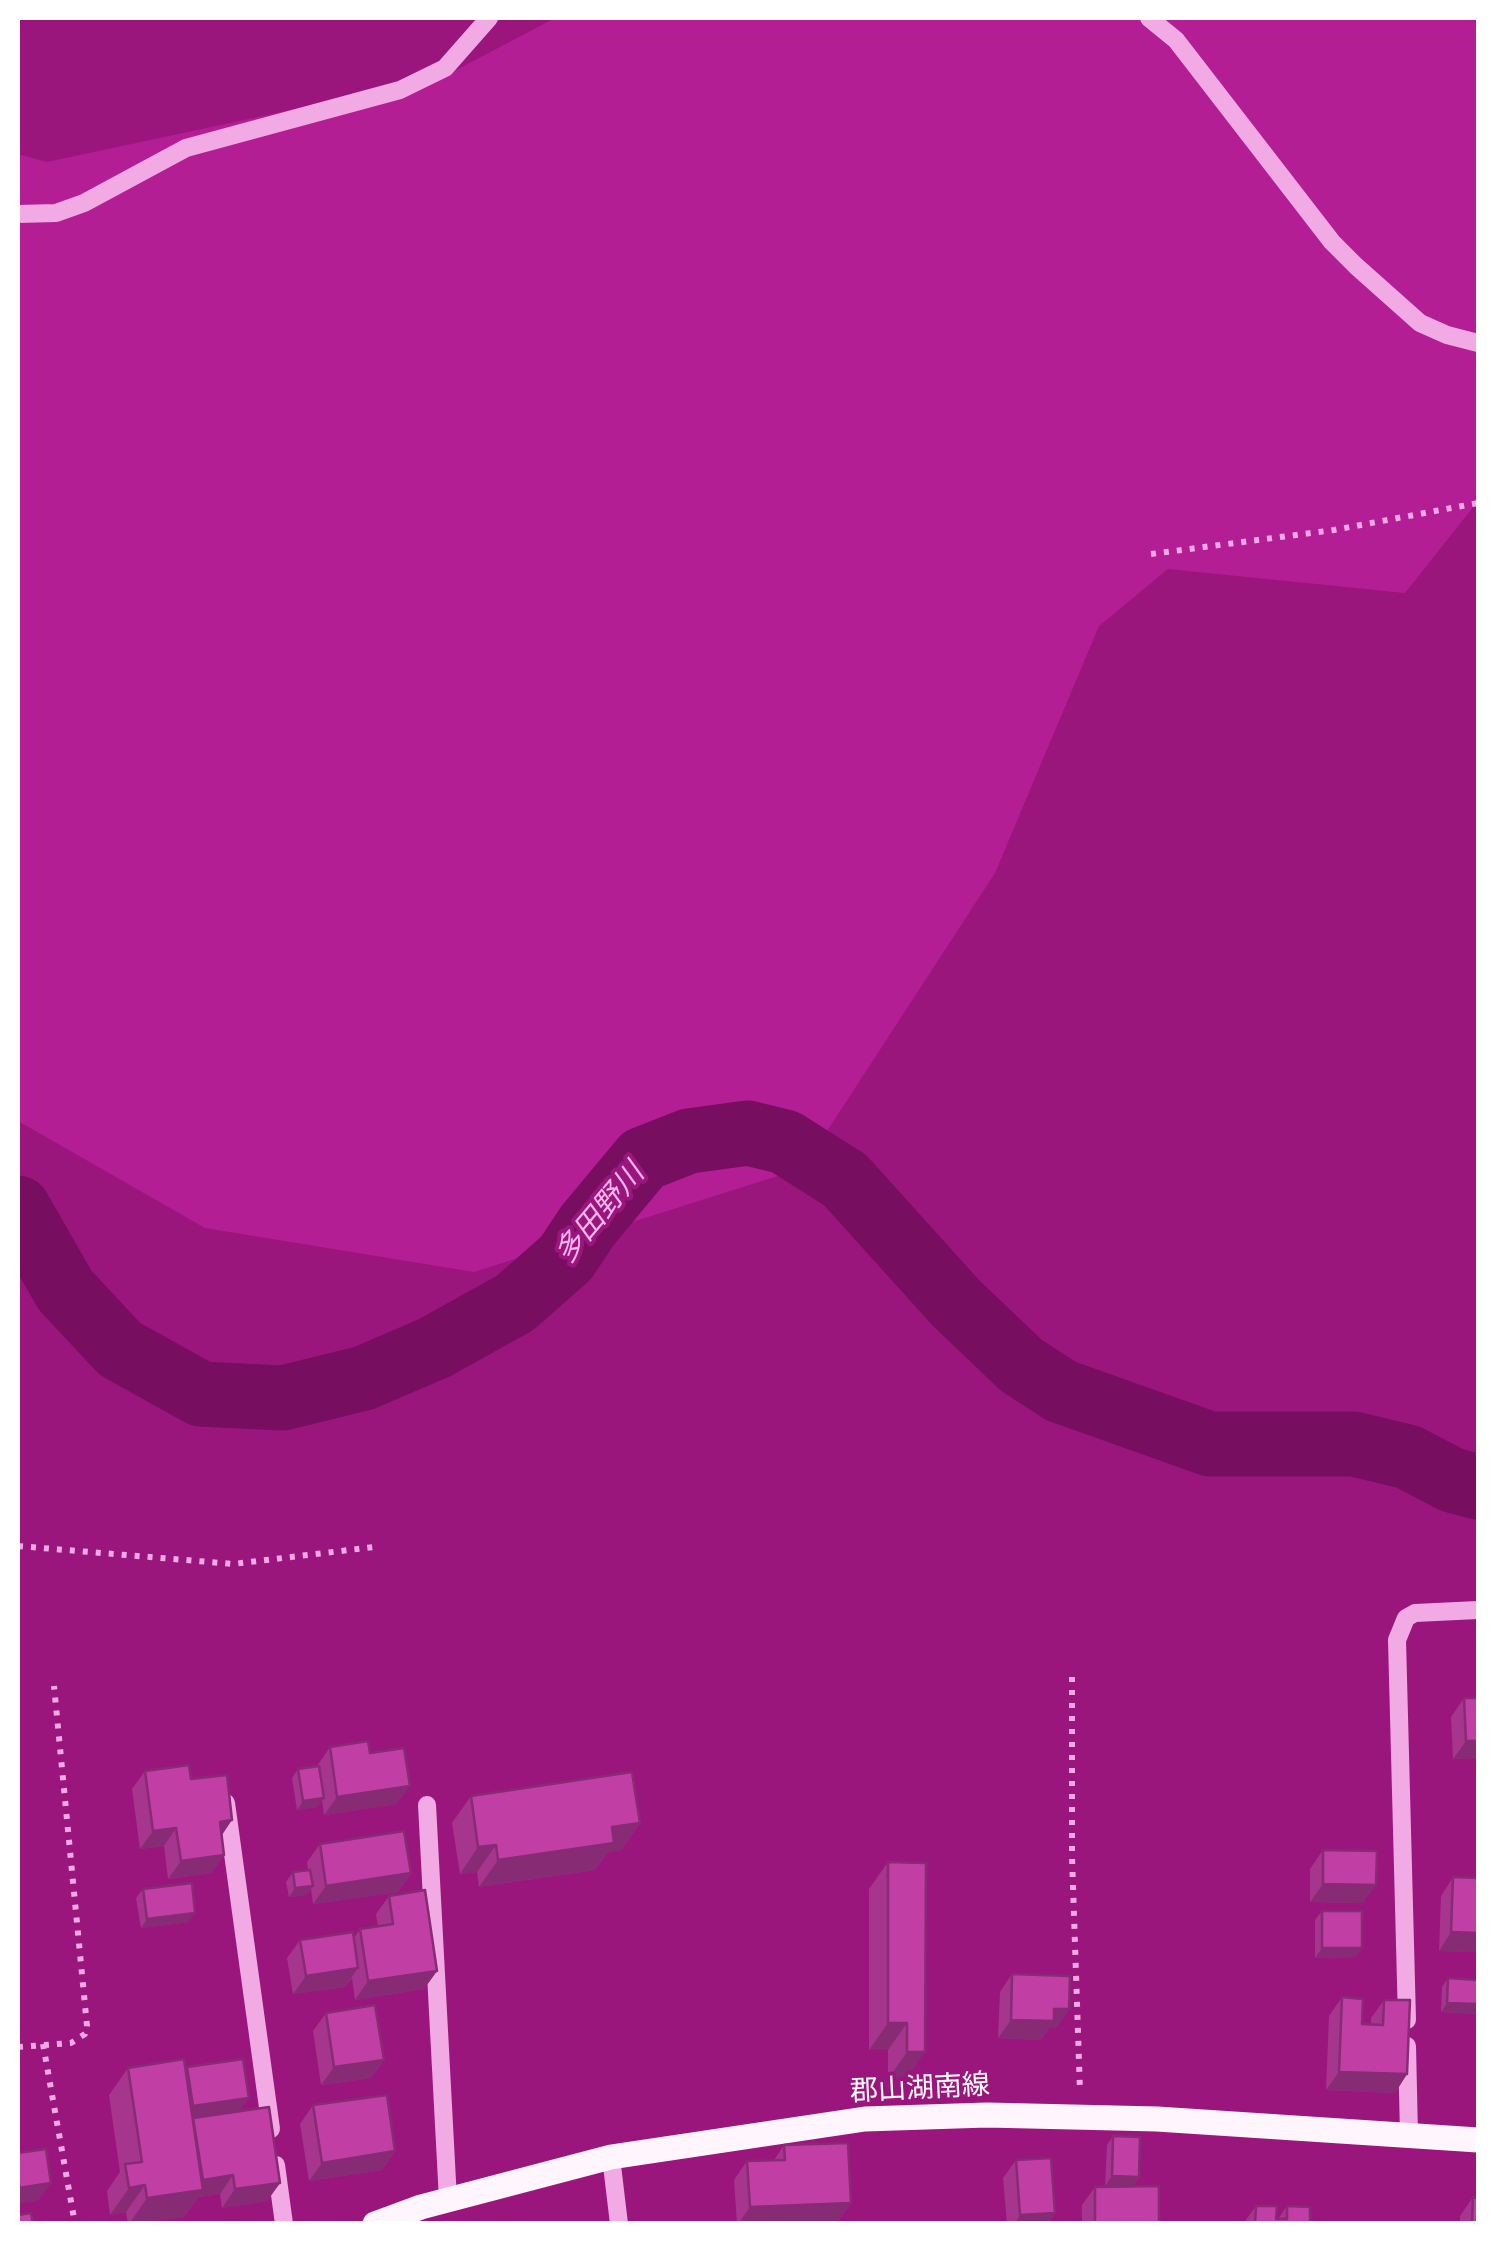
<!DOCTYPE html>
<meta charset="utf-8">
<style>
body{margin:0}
#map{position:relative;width:1496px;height:2241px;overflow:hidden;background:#9a167d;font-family:"Noto Sans",sans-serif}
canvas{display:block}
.frame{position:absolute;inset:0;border:20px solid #fff;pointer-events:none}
</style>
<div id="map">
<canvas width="1496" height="2241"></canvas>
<div class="frame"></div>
</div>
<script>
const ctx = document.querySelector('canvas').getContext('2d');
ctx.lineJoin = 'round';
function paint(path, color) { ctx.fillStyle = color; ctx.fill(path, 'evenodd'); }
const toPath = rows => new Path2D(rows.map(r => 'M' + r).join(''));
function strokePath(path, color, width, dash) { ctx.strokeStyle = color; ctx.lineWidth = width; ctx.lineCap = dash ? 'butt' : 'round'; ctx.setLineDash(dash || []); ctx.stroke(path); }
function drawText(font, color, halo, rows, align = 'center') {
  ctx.font = font + ' "Noto Sans","Noto Sans JP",sans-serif'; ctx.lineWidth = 8; ctx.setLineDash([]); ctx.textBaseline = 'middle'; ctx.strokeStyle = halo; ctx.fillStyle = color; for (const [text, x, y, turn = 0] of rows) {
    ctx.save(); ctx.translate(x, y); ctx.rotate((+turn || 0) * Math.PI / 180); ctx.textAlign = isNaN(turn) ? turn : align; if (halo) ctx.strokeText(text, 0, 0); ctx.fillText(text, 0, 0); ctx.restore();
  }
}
paint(toPath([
 [555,18,1478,18,1478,501,1405,593,1168,569,1099,626,995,873,803,1168,474,1272,205,1228,18,1121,18,154,47,162,441,78]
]), '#b31e95');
strokePath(toPath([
 [18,1208,65,1290,120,1349,201,1394,283,1398,364,1378,434,1348,515,1303,566,1258,588,1225,643,1159,689,1141,748,1133,785,1142,845,1180,956,1303,1021,1365,1061,1391,1210,1444,1354,1444,1408,1457,1452,1480,1478,1487]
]), '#770e5f', 65);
strokePath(toPath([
 [1151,554,1334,530,1478,503],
 [18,1546,233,1564,374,1547],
 [1072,1677,1072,1857,1080,2091],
 [43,2044,75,2224],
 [18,2047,71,2043,85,2034,87,2026,54,1686]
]), '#f2aae4', 6, [5, 8]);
strokePath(toPath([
 [1149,18,1176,40,1332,242,1356,266,1420,323,1447,335,1478,343],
 [18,214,56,213,84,203,186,148,400,90,445,68,489,18],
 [226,1803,271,2129],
 [427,1805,448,2200],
 [1407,2020,1397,1640,1406,1618,1415,1613,1478,1610],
 [1407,2046,1409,2135],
 [611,2157,619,2224],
 [276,2165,284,2224]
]), '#f2aae4', 18);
strokePath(toPath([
 [375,2224,421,2207,611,2157,865,2119,987,2115,1157,2119,1478,2140]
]), '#fff6fd', 25);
paint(toPath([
 [1464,1698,1478,1698,1478,1758,1453,1759,1451,1717],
 [330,1747,370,1753,397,1804,324,1815,322,1800,317,1807,297,1810,292,1778,298,1769,317,1766],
 [145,1771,191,1779,221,1836,224,1855,211,1873,168,1879,164,1846,140,1849,132,1789],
 [471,1796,640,1823,621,1850,608,1852,595,1870,479,1887,477,1872,460,1874,452,1823],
 [320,1844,411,1873,398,1892,313,1904,311,1889,306,1895,289,1897,286,1882,293,1872,308,1870,307,1862],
 [1323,1850,1363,1903,1310,1902,1310,1869],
 [888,1862,926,1863,906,2079,888,2079,888,2050,869,2050,869,1889],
 [1453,1877,1478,1952,1439,1951,1441,1896],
 [143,1889,189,1922,141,1928,136,1898],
 [389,1896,437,1971,424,1989,355,2000,352,1978,345,1987,293,1994,287,1958,300,1940,354,1938,360,1929,378,1926,376,1914],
 [1322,1911,1362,1948,1355,1957,1315,1958,1315,1920],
 [1012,1974,1069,2009,1056,2028,1050,2027,1041,2040,998,2038,1000,1992],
 [1448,1978,1478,1980,1478,2014,1441,2012,1442,1987],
 [1342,1997,1362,2024,1371,2025,1371,2018,1384,2000,1407,2074,1395,2093,1326,2090,1329,2016],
 [326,2013,384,2060,371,2078,321,2085,313,2031],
 [187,2067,240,2112,280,2183,267,2201,222,2208,220,2194,198,2197,184,2217,128,2224,126,2212,110,2215,107,2191,120,2172,109,2095,128,2068,185,2070],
 [313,2105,395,2151,382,2170,309,2181,300,2124],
 [1113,2136,1139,2177,1133,2186,1105,2186,1107,2145],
 [784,2145,851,2203,838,2221,737,2224,734,2180,747,2161,774,2160],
 [1016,2160,1055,2213,1047,2224,1007,2224,1003,2178],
 [1095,2187,1159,2224,1082,2224,1082,2205],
 [1473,2197,1478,2224,1460,2224,1460,2216],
 [1256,2206,1276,2219,1278,2219,1287,2206,1310,2224,1243,2224]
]), '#a6358e');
paint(toPath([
 [1466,1741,1478,1741,1478,1758,1453,1759],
 [410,1786,397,1804,324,1815,337,1797],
 [324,1798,317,1807,297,1810,303,1801],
 [232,1820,220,1838,220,1822],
 [640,1823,621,1850,608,1852,595,1870,479,1887,498,1860,612,1827],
 [176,1828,164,1846,140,1849,153,1831],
 [496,1845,477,1872,460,1874,478,1847],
 [224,1855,211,1873,168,1879,181,1861],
 [411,1873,398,1892,313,1904,326,1886],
 [1323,1884,1376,1885,1363,1903,1310,1902],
 [313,1886,306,1895,289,1897,295,1888],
 [195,1913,189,1922,141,1928,147,1919],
 [1451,1932,1478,1933,1478,1952,1439,1951],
 [1322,1948,1362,1948,1355,1957,1315,1958],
 [358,1968,345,1987,293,1994,306,1976],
 [437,1971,424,1989,355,2000,368,1981],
 [1447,2003,1478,2004,1478,2014,1441,2012],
 [1054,2009,1069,2009,1056,2028,1050,2027,1041,2040,998,2038,1011,2020],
 [888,2023,907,2023,888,2050,869,2050],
 [907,2052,925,2052,906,2079,888,2079],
 [384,2060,371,2078,321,2085,334,2067],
 [1339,2072,1407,2074,1395,2093,1326,2090],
 [249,2098,236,2116,180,2125,193,2106],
 [395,2151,382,2170,309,2181,322,2163],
 [233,2175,220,2194,198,2197,184,2217,129,2224,147,2198,195,2191,203,2180],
 [1112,2176,1139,2177,1133,2186,1105,2186],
 [51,2183,38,2201,18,2204,18,2188],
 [280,2183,267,2201,222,2208,235,2189],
 [145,2185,126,2212,110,2215,129,2188],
 [851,2203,838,2221,738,2224,750,2207],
 [1055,2213,1047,2224,1014,2224,1020,2215]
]), '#872b74');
const building = toPath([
 [1464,1698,1478,1698,1478,1741,1466,1741,1464,1698],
 [368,1741,370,1753,404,1748,410,1786,337,1797,330,1747,368,1741],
 [189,1765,191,1779,227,1775,232,1820,220,1822,224,1855,181,1861,176,1828,153,1831,145,1771,189,1765],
 [319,1766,324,1798,303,1801,298,1769,319,1766],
 [632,1772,640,1823,612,1827,614,1843,498,1860,496,1845,478,1847,471,1796,632,1772],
 [404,1831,411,1873,326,1886,320,1844,404,1831],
 [1323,1850,1377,1851,1376,1885,1323,1884,1323,1850],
 [888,1862,926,1863,925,2052,907,2052,907,2023,888,2023,888,1862],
 [310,1870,313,1886,295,1888,293,1872,310,1870],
 [1453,1877,1478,1878,1478,1933,1451,1932,1453,1877],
 [192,1883,195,1913,147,1919,143,1889,192,1883],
 [425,1890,437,1971,368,1981,360,1929,393,1924,389,1896,425,1890],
 [1322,1911,1362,1911,1362,1948,1322,1948,1322,1911],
 [353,1932,358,1968,306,1976,300,1940,353,1932],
 [1012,1974,1070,1976,1069,2009,1054,2009,1054,2021,1011,2020,1012,1974],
 [1448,1978,1478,1980,1478,2004,1447,2003,1448,1978],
 [1342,1997,1363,1999,1362,2024,1383,2025,1384,2000,1410,2000,1407,2074,1339,2072,1342,1997],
 [375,2005,384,2060,334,2067,326,2013,375,2005],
 [184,2059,203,2190,147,2198,145,2185,129,2188,125,2164,142,2162,128,2068,184,2059],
 [243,2059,249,2098,193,2106,187,2067,243,2059],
 [387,2095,395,2151,322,2163,313,2105,387,2095],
 [269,2107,280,2183,235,2189,233,2175,203,2180,193,2118,269,2107],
 [1113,2136,1140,2137,1139,2177,1112,2176,1113,2136],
 [848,2143,851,2203,750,2207,747,2161,785,2160,784,2145,848,2143],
 [46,2149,51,2183,18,2188,18,2153,46,2149],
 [1051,2158,1055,2213,1020,2215,1016,2160,1051,2158],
 [1159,2186,1159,2224,1095,2224,1095,2187,1159,2186],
 [1473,2197,1478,2198,1478,2224,1472,2224,1473,2197],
 [1256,2206,1277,2206,1276,2219,1287,2219,1287,2206,1310,2207,1310,2224,1255,2224,1256,2206],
 [31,2213,33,2224,18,2224,18,2215,31,2213]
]);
paint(building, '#c13ea5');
strokePath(building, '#872b74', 2.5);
drawText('28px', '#fff', '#9a167d', [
 ["郡山湖南線",920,2089,-3]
]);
drawText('italic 30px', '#f9b7ec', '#9a167d', [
 ["多田野川",600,1214,-50]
]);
</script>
